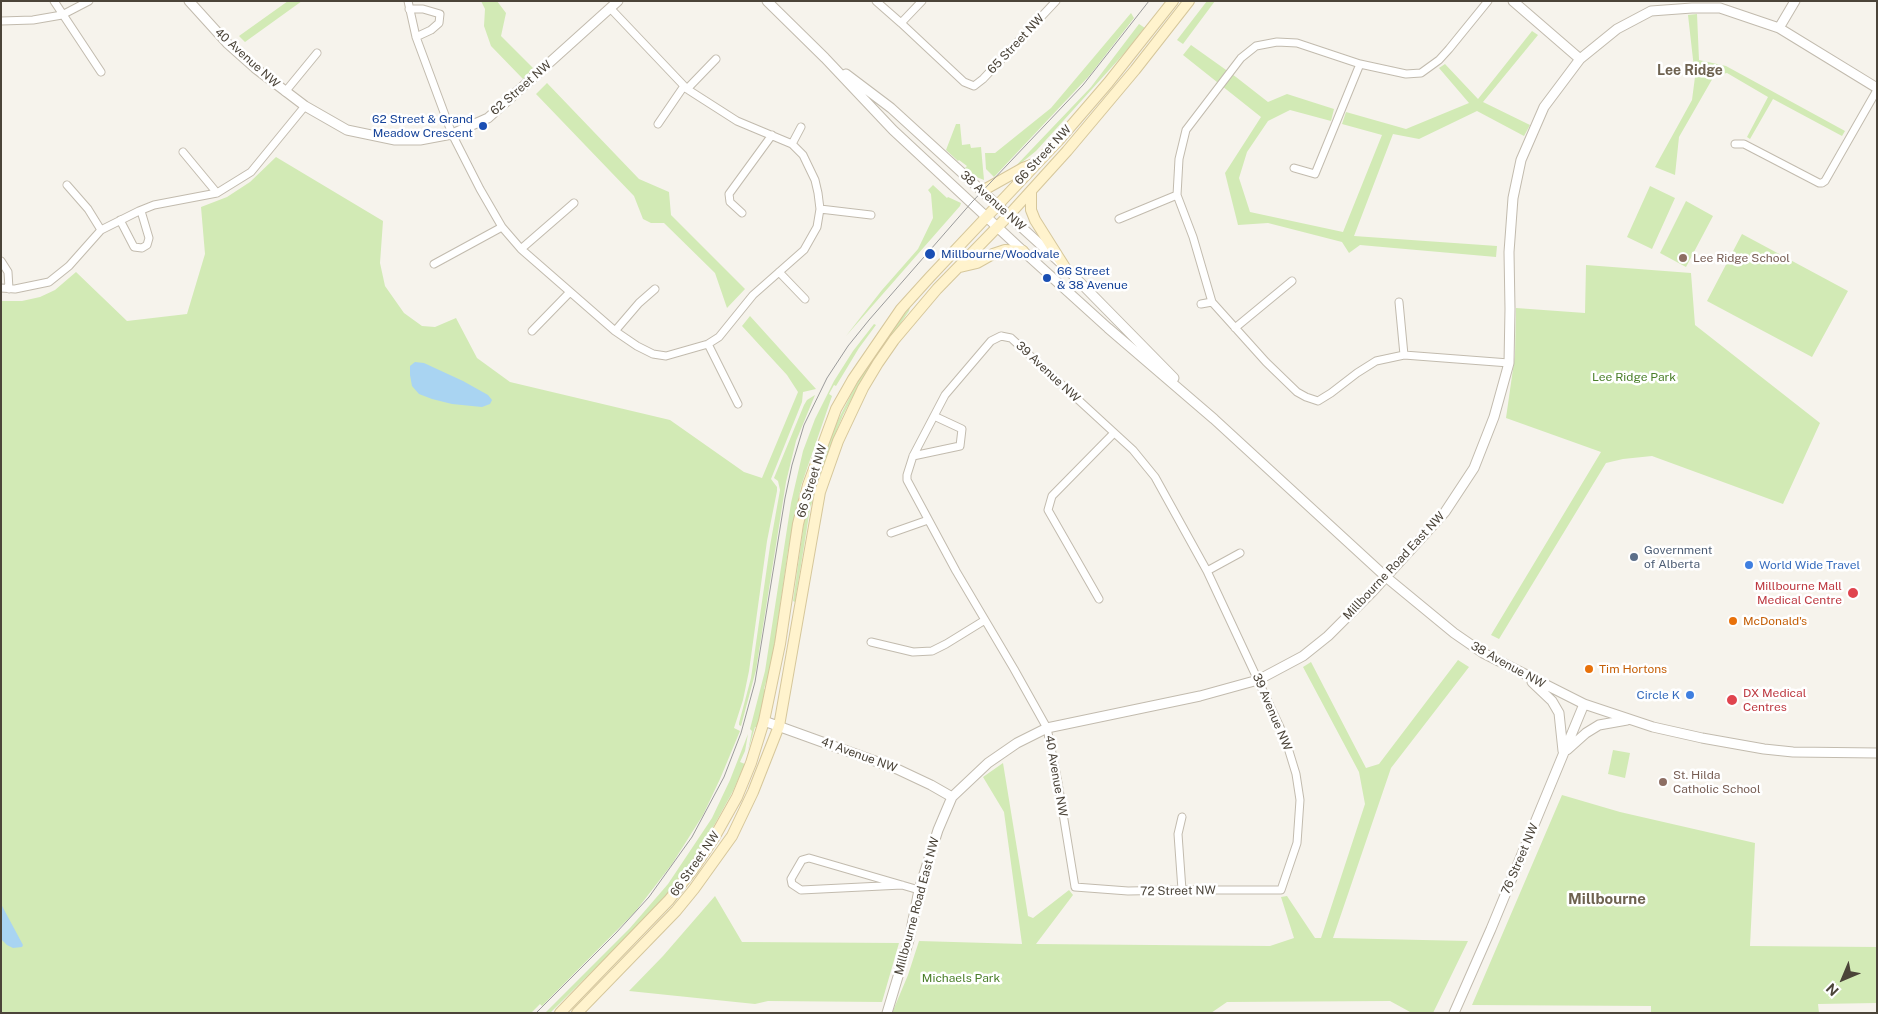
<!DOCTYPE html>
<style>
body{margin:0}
#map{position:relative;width:1878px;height:1014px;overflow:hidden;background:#f6f3ec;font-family:"Public Sans",sans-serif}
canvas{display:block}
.frame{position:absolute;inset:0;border:2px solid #4b4439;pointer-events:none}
.north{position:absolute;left:1818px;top:954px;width:50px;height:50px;-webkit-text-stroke:4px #fff;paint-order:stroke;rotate:225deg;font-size:14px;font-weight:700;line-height:20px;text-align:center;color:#4b4439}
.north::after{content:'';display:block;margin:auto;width:18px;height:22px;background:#4b4439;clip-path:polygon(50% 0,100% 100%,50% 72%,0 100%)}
</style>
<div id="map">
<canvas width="1878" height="1014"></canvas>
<div class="frame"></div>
<div class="north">N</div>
</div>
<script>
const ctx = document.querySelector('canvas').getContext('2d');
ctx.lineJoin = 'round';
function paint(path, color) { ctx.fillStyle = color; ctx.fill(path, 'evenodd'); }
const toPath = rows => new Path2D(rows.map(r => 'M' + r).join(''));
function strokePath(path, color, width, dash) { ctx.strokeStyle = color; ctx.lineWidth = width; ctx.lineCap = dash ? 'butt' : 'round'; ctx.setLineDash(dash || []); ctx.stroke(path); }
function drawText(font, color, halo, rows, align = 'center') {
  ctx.font = font + ' "Public Sans",sans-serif'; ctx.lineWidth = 5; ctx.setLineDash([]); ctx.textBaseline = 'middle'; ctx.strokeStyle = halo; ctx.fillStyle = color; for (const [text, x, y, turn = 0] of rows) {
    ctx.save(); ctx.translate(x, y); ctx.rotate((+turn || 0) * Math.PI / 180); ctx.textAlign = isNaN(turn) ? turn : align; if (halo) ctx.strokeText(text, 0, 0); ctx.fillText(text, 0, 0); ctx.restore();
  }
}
paint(toPath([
 [288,1,302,1,245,42,239,36],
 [481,1,497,1,506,13,501,36,533,68,523,79,491,46,484,26,485,9],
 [1207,1,1215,1,1183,44,1177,40],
 [1131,13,1134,18,1090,75,994,177,986,169,985,153,995,153,1051,108],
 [1697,14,1699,60,1726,66,1845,131,1842,136,1773,99,1750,139,1747,137,1768,97,1727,73,1714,76,1679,137,1675,175,1655,167,1692,100,1695,77,1688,15],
 [1149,22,1129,48,1036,151,1010,172,1091,87,1139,24,1145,28],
 [1532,31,1538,35,1483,102,1530,125,1524,136,1477,111,1419,139,1393,134,1354,236,1497,246,1496,257,1360,245,1349,253,1342,242,1268,223,1238,225,1225,173,1261,117,1183,55,1191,45,1236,77,1268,102,1287,94,1334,109,1331,121,1290,110,1268,121,1247,152,1239,178,1250,212,1343,232,1382,135,1342,124,1346,112,1406,129,1469,103,1439,68,1445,64,1478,99],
 [547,83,639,179,669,192,671,215,745,289,727,308,715,273,664,223,651,223,643,219,634,196,536,94],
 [956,124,960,124,962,145,970,144,971,148,981,147,984,180,974,176,965,168,967,166,959,160,958,161,946,150],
 [276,157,383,221,380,263,385,286,404,313,422,326,435,327,456,318,477,358,510,382,670,420,744,472,762,478,798,392,787,375,742,326,750,316,816,389,803,392,802,402,771,479,777,487,777,491,767,541,749,671,743,700,734,728,740,731,720,779,703,815,672,864,635,912,542,1006,540,1004,531,1013,1,1013,1,301,22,301,40,297,55,290,76,272,127,321,187,314,205,254,201,207,227,197,250,182],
 [933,185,947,198,948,197,961,203,960,206,846,336,882,290,918,249,933,218,931,194,928,190],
 [1650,186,1675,198,1652,249,1627,237],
 [1686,201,1713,216,1686,267,1660,253],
 [1742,234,1848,291,1812,357,1707,301],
 [1586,265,1691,273,1695,325,1820,423,1783,504,1652,456,1623,459,1606,463,1499,639,1491,635,1601,452,1506,418,1515,355,1516,308,1585,313],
 [910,307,909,311,862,380,843,415,828,452,810,509,795,602,793,601,805,515,815,478,836,424,859,379,895,326],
 [874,324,876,325,859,348,836,386,834,385,829,394,832,396,801,486,788,551,769,682,766,682,764,689,767,690,757,727,755,727,748,751,752,731,750,729,765,671,791,503,803,451,815,419,834,381,853,351],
 [815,395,796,441,786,482,756,670,741,726,739,725,739,723,751,678,770,546,780,490,778,481,774,478,804,405,807,400],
 [1458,660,1469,667,1391,768,1333,938,1468,941,1433,1013,1412,1013,1390,1001,1227,1002,1211,1013,892,1013,908,975,919,941,1022,944,1004,812,983,777,1003,763,1028,916,1033,918,1069,890,1073,895,1036,944,1270,946,1294,938,1281,897,1287,896,1315,938,1321,938,1365,804,1359,772,1303,667,1311,662,1366,768,1379,764],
 [748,734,745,751,740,762,745,764,733,791,706,840,681,878,641,923,550,1013,545,1013,630,928,668,884,712,818,730,780],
 [1613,750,1630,753,1625,778,1608,774],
 [1562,795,1620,812,1755,843,1750,946,1877,947,1877,1003,1818,1004,1819,1013,1651,1013,1651,1006,1472,1005],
 [715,896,742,942,899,943,882,1002,768,1001,755,1004,629,991,663,956]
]), '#d2eab5');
paint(toPath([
 [415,362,424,363,463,381,488,395,492,400,490,404,482,407,452,404,432,399,419,394,412,386,410,375,410,366],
 [1,904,23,945,22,947,13,948,7,945,1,939]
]), '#a9d4f2');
const minor = toPath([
 [54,1,101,72],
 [408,1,416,37,452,134,480,189,502,227,521,249,615,331,637,346,653,354,666,356,708,344,719,337,753,295,804,250,817,227,820,209,818,193,815,180,803,155,792,144,737,121,687,89,611,9],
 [876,1,901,23,964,82,974,86,983,79,1056,1],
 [1488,1,1449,49,1439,60,1421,73,1406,74,1360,64,1297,43,1277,42,1256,46,1241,58,1186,130,1179,159,1177,195,1193,237,1212,302,1266,362,1297,392,1306,397,1318,401,1331,393,1357,373,1376,361,1404,355,1509,363],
 [409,9,423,9,440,14,439,23,431,30,416,37],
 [1,21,33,20,62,15,89,1],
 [901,23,922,1],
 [687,89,716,59],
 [285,92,317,53],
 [658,124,684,86],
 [792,144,801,127],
 [1735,144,1744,144,1819,183,1822,183,1825,181,1877,90],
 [183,152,217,193],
 [1294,168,1315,174,1360,64],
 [67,185,88,209,101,230],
 [820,209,871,215],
 [742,213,730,202,729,194,772,135],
 [1119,219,1177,195],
 [120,220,134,247,142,248,147,245,149,238,141,211],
 [521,249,574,203],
 [1,261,8,272,9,289],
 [434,264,502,227],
 [779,272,805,299],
 [1,288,15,289,49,282,69,266,101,230,139,211,154,205,217,193,251,172,305,106],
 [1399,302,1404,355],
 [1201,304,1212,302],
 [1235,328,1292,281],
 [532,331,570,292],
 [615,331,639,303,655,289],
 [1001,336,1011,338,1133,450,1155,477,1207,571,1285,738,1296,774,1300,800,1297,843,1281,890,1182,890,1128,891,1075,887,1058,783,1047,728,1014,669,956,571,907,480,907,475,913,456,945,395,991,341,1001,336],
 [708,344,738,404],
 [913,456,960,446,962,429,934,416],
 [891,533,928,520],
 [1207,571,1240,553],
 [1099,599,1048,510,1052,496,1114,433],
 [871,642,913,652,932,651,946,644,985,620],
 [902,885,801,890,792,884,791,879,802,860,809,858,919,890],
 [1182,890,1178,834,1182,817]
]);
const tertiary = toPath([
 [189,1,228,44,255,68,305,106,347,130,395,140,420,140,452,134,488,118,618,1],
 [767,1,825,58,893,130,1023,251,1108,328,1214,419,1386,577,1454,633,1483,653,1584,704,1653,727,1702,738,1764,749,1793,752,1877,753],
 [1513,1,1580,59],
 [1779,28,1795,1],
 [846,74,891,108,1064,266,1174,378],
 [1532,682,1552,701,1559,713,1563,751],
 [764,721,897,769,931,785,952,797],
 [1567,750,1586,733,1599,725,1627,720],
 [887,1013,909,940,919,890,938,830,952,797,988,763,1017,743,1047,728,1200,696,1258,680,1303,656,1328,636,1373,591,1445,512,1474,468,1494,417,1509,363,1510,309,1509,252,1513,198,1521,160,1544,107,1580,59,1617,29,1651,11,1692,8,1720,8,1779,28,1877,88],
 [1454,1013,1491,929,1584,704]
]);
const secondary = toPath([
 [982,191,1023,168,1034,164],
 [1031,191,1031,210,1035,220,1064,266],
 [960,267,977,263,993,254,1005,250,1023,251],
 [560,1013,669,900,694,868,714,838,737,797,751,763,764,721,780,644,798,524,808,485,836,409,853,379,901,309,929,278,1058,141,1108,83,1173,1],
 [577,1013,676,911,694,889,732,836,753,792,779,726,820,492,838,441,863,388,878,363,894,340,937,289,1009,215,1067,151,1135,70,1189,1]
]);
strokePath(minor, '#c2bbae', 9);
strokePath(tertiary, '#c2bbae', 11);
strokePath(secondary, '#d6c79b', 12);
strokePath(minor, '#fff', 7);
strokePath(tertiary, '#fff', 9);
strokePath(secondary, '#fff3cd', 10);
strokePath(toPath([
 [536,1013,616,933,649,897,692,837,724,777,741,733,755,682,785,498,792,465,804,425,827,378,848,346,869,320,972,202,1083,85,1149,1]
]), '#9a9a9a', 1);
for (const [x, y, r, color] of [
 [483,126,5,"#1a4fb4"],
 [930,254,6,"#1a4fb4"],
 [1683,258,5,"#8d6e63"],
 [1047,278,5,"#1a4fb4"],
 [1634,557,5,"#5c6f8a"],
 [1749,565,5,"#3f7fe0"],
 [1853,593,6,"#e0444e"],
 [1733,621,5,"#e8710a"],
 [1589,669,5,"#e8710a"],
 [1690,695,5,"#3f7fe0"],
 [1732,700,6,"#e0444e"],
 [1663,782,5,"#8d6e63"]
]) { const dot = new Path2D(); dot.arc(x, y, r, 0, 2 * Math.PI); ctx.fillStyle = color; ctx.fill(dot); strokePath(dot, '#fff', 2); }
drawText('12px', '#4b4439', '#fff', [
 ["65 Street NW",1016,44,-47],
 ["40 Avenue NW",247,58,42],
 ["62 Street NW",521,88,-41],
 ["66 Street NW",1043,155,-47],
 ["38 Avenue NW",993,201,42],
 ["39 Avenue NW",1048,372,43],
 ["66 Street NW",812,481,-73],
 ["Millbourne Road East NW",1394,566,-47],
 ["38 Avenue NW",1508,665,29],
 ["39 Avenue NW",1272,712,67],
 ["41 Avenue NW",859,755,20],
 ["40 Avenue NW",1056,776,80],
 ["76 Street NW",1520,859,-67],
 ["66 Street NW",695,864,-55],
 ["72 Street NW",1178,891,-1],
 ["Millbourne Road East NW",917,906,-75]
]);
drawText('12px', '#164399', '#fff', [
 ["62 Street & Grand",473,119,"right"],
 ["Meadow Crescent",473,133,"right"],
 ["Millbourne/Woodvale",941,254],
 ["66 Street",1057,271],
 ["& 38 Avenue",1057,285]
], 'left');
drawText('12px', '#785e54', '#fff', [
 ["Lee Ridge School",1693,258],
 ["St. Hilda",1673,775],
 ["Catholic School",1673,789]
], 'left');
drawText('12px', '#4a7f2a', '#fff', [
 ["Lee Ridge Park",1634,377],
 ["Michaels Park",961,978]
]);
drawText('12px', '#4e5e75', '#fff', [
 ["Government",1644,550],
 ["of Alberta",1644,564]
], 'left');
drawText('12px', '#366cbe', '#fff', [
 ["World Wide Travel",1759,565],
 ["Circle K",1680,695,"right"]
], 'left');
drawText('12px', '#be3a42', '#fff', [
 ["Millbourne Mall",1842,586],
 ["Medical Centre",1842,600],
 ["DX Medical",1743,693,"left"],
 ["Centres",1743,707,"left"]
], 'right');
drawText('12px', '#c56008', '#fff', [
 ["McDonald's",1743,621],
 ["Tim Hortons",1599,669]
], 'left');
drawText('bold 14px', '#6e6250', '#fff', [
 ["Lee Ridge",1690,71]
]);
drawText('bold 15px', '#6e6250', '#fff', [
 ["Millbourne",1607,899]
]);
</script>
